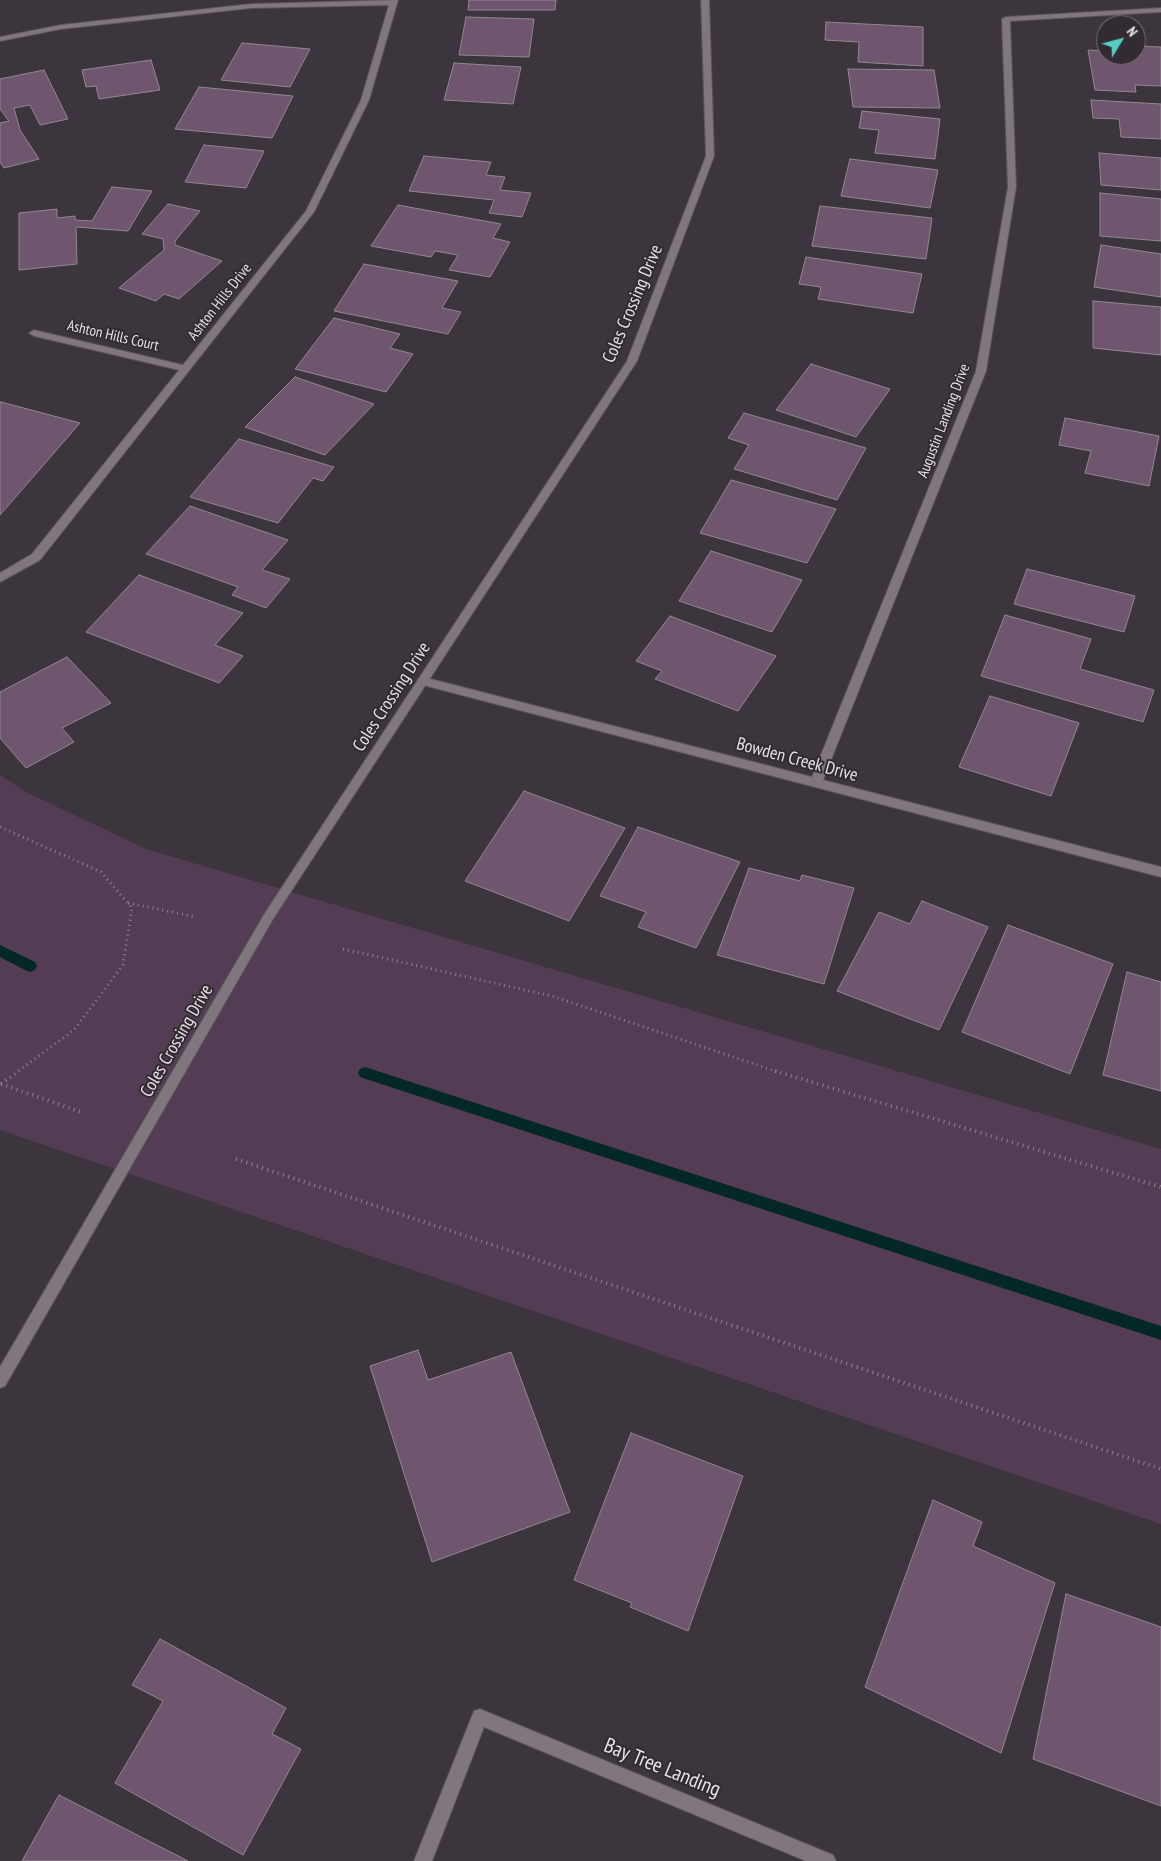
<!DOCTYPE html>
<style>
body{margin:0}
#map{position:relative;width:1161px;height:1861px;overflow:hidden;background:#3d353d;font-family:"PT Sans Narrow",sans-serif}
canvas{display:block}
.north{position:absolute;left:1096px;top:15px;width:50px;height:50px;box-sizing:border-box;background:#322b32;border:1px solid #7a747a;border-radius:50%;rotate:53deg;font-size:14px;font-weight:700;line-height:20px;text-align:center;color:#e6e1e6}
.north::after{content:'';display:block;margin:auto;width:18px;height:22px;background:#55cec6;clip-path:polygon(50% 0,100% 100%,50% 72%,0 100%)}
</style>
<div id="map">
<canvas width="1161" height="1861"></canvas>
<div class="north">N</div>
</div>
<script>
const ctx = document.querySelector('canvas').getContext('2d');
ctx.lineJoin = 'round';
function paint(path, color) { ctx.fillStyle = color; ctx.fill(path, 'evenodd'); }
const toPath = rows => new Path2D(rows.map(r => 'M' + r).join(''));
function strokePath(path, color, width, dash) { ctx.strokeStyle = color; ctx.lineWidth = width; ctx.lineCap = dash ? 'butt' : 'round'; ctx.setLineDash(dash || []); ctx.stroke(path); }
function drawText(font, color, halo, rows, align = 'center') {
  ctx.font = font + ' "PT Sans Narrow",sans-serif'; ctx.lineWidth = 4; ctx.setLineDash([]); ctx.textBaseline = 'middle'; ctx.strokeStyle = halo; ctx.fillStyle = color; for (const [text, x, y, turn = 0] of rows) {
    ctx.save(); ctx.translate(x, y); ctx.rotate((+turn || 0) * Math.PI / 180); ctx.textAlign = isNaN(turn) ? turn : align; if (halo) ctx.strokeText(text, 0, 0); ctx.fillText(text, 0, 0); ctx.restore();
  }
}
paint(toPath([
 [0,775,28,793,146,849,1161,1149,1161,1524,0,1130]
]), '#543c54');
paint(toPath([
 [0,945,35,962,37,966,35,970,30,972,25,970,0,957,0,945],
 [365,1067,1161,1326,1161,1340,360,1077,358,1073,360,1069,365,1067]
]), '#042826');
const building = toPath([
 [469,0,556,0,555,10,468,10,469,0],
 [466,17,534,19,529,57,459,55,466,17],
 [826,22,923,27,923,66,858,62,859,42,825,40,826,22],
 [242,43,310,49,290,87,221,80,242,43],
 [1137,46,1161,47,1161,86,1135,85,1136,92,1095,90,1088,50,1106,51,1106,55,1136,55,1136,52,1138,52,1137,46],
 [151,60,160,90,99,99,96,86,86,87,82,70,151,60],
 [454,63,521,67,513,104,444,100,454,63],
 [848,69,934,70,940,108,853,107,848,69],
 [44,70,68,119,40,125,30,105,14,108,20,130,39,159,4,168,0,162,0,123,9,121,0,109,0,79,44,70],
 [199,87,293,96,272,138,175,129,199,87],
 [1091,100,1161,104,1161,139,1121,137,1119,119,1093,118,1091,100],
 [862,111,940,119,935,159,875,153,879,130,859,128,862,111],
 [204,145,264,151,246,188,185,182,204,145],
 [1099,153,1161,158,1161,190,1101,185,1099,153],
 [424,156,491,162,486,175,505,177,500,190,531,193,522,217,489,213,494,200,409,191,424,156],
 [850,159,938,170,930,208,841,196,850,159],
 [112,187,152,191,128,231,76,227,77,264,19,270,19,213,57,209,57,218,75,216,75,220,92,221,112,187],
 [1100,193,1161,199,1161,241,1100,236,1100,193],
 [168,204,200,211,175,241,175,245,222,261,179,299,164,294,156,301,119,288,164,250,163,239,142,234,168,204],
 [398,205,501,224,493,238,510,242,490,277,449,270,458,255,435,251,431,257,371,246,398,205],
 [820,206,932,218,926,259,812,246,820,206],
 [1101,245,1161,254,1161,297,1094,287,1101,245],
 [806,257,922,274,913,313,818,299,821,287,799,284,806,257],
 [364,264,458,281,442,308,461,312,448,334,334,311,364,264],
 [1093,301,1161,307,1161,355,1093,348,1093,301],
 [334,318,400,334,390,348,413,354,386,392,295,369,334,318],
 [811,364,890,389,856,437,776,410,811,364],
 [295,377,374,404,325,455,245,427,295,377],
 [1,402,80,423,0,515,0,403,1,402],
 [744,413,866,448,837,500,734,469,749,445,728,438,744,413],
 [1065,418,1159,436,1149,486,1085,473,1091,451,1059,445,1065,418],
 [239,439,334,467,323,481,313,478,278,523,190,497,239,439],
 [731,480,836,509,807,563,700,533,731,480],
 [190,506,288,540,262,570,290,579,266,608,232,595,238,587,146,554,190,506],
 [711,551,802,580,772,632,679,601,711,551],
 [1027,569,1135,596,1124,632,1014,604,1027,569],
 [139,575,243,613,215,645,243,656,219,683,86,632,139,575],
 [1005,615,1091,639,1080,669,1154,690,1143,722,981,676,1005,615],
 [670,616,776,656,738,711,655,679,662,671,636,661,670,616],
 [67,657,111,703,62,728,74,742,26,768,0,738,0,692,67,657],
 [990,696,1079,723,1051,796,959,767,990,696],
 [524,791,625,828,569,921,465,881,524,791],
 [638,827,740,862,696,948,638,927,646,912,600,896,638,827],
 [749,868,800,881,802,875,854,888,824,984,717,955,749,868],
 [922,901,988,927,939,1030,837,991,879,912,910,924,922,901],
 [1008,925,1113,964,1070,1074,962,1032,1008,925],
 [1127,972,1161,982,1161,1091,1103,1075,1127,972],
 [418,1350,428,1380,511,1352,570,1512,432,1562,370,1366,418,1350],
 [631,1433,743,1476,688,1631,630,1607,632,1603,574,1580,631,1433],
 [933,1500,982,1522,973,1546,1055,1583,1001,1753,865,1687,933,1500],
 [1066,1594,1161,1627,1161,1806,1033,1759,1066,1594],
 [160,1639,286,1708,272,1734,301,1749,243,1855,115,1783,163,1701,132,1685,160,1639],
 [59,1795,188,1861,22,1861,59,1795]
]);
paint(building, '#6f556e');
strokePath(building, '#918891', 1);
const minor = toPath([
 [398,0,369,100,314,212,40,560,0,582,0,573,32,554,179,370,34,336,29,333,34,330,183,365,306,211,361,100,389,5,251,8,61,29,0,41,0,37,61,25,251,4,398,0],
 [1161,8,1161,12,1010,21,1016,187,986,371,823,780,1161,867,1161,877,419,684,417,681,419,678,423,677,812,777,976,371,1008,187,1002,19,1006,17,1161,8],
 [480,1709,833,1855,836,1861,806,1861,484,1727,432,1861,414,1861,474,1711,480,1709]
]);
const tertiary = toPath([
 [701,0,709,0,714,156,637,361,273,919,5,1386,0,1388,0,1367,265,913,627,361,706,156,701,0]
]);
strokePath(minor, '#5a535a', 2);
strokePath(tertiary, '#5a535a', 2);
strokePath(toPath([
 [0,827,101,872,132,908,123,965,74,1030,17,1072],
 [128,903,196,917],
 [343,949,552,996,778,1072]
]), '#8b848b', 3, [1, 4]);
strokePath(toPath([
 [775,1071,1161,1187],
 [1,1084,19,1071],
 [1,1084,81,1112],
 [236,1159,1161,1469]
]), '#8b848b', 4, [1, 4.5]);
paint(minor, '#7f767e');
paint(tertiary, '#7f767e');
drawText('15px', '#e6e1e6', '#322b32', [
 ["Ashton Hills Drive",220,302,-52],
 ["Ashton Hills Court",113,336,13],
 ["Augustin Landing Drive",944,421,-69]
]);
drawText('18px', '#e6e1e6', '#322b32', [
 ["Coles Crossing Drive",633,304,-67],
 ["Coles Crossing Drive",392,697,-57],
 ["Bowden Creek Drive",797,760,15],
 ["Coles Crossing Drive",177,1041,-60]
]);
drawText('21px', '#e6e1e6', '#322b32', [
 ["Bay Tree Landing",662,1768,22]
]);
</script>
